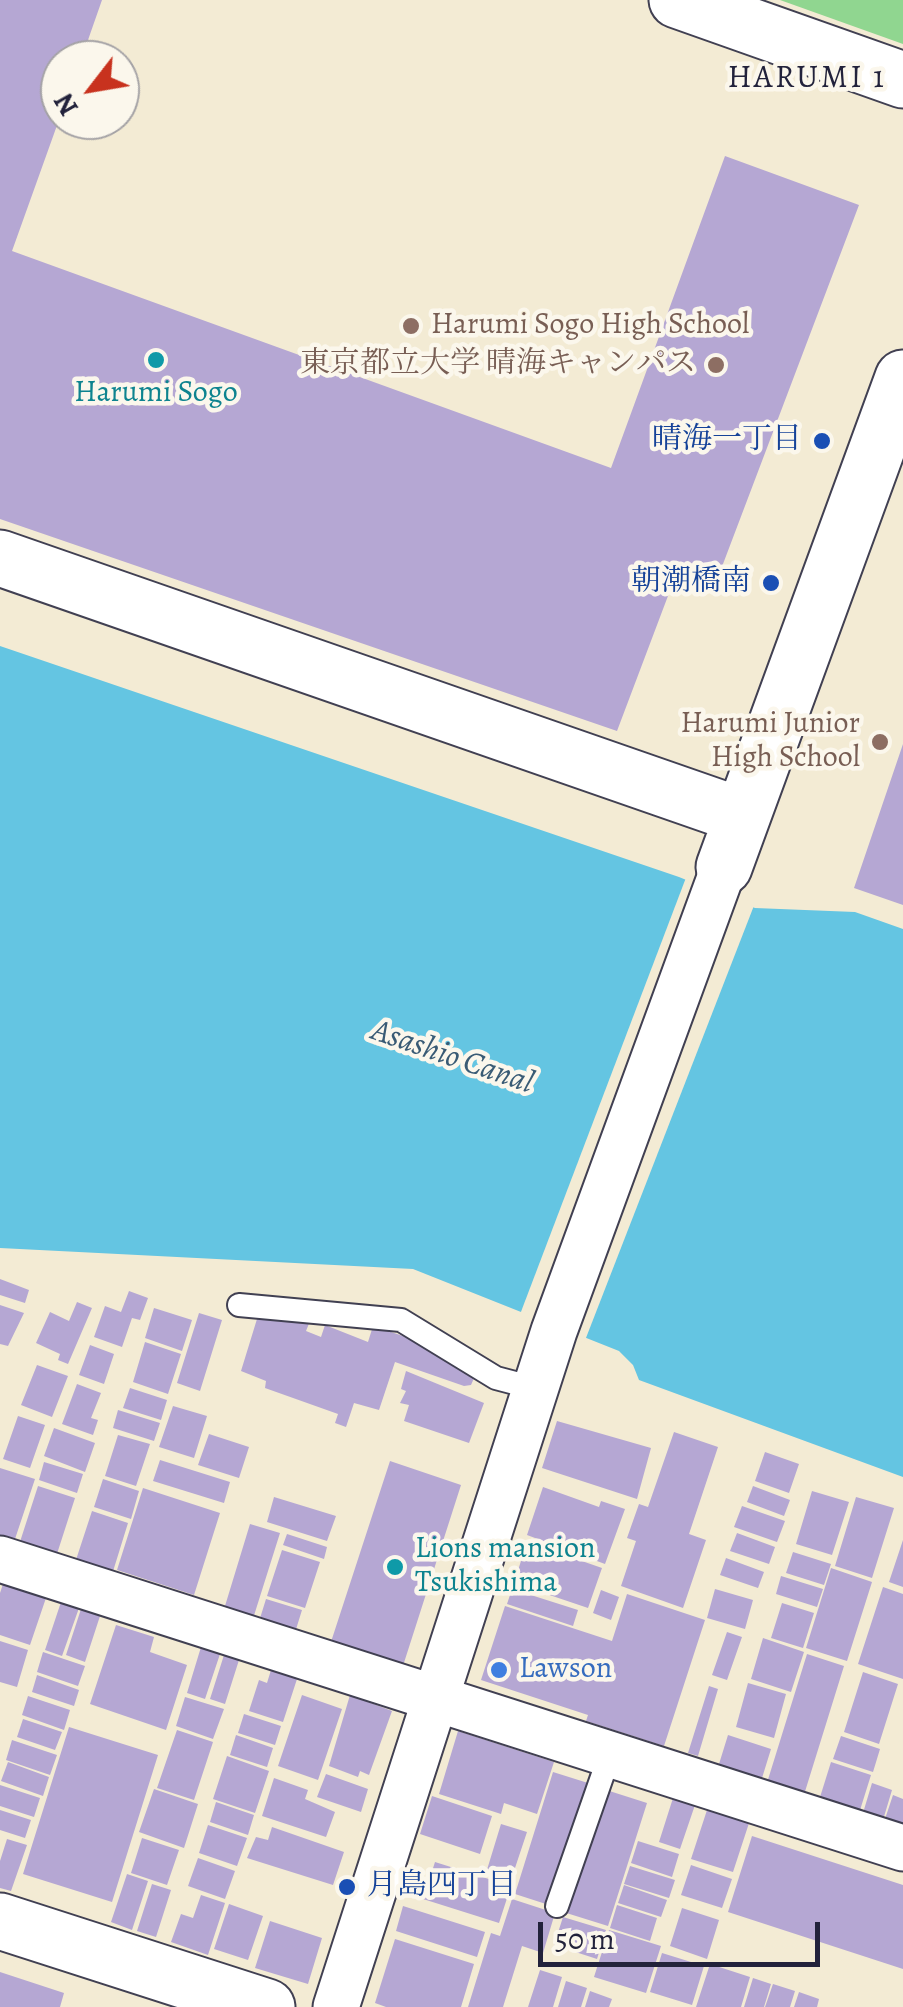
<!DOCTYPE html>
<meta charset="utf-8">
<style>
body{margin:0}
#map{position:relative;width:903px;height:2007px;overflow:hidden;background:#f3ebd4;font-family:Alegreya,serif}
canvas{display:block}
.north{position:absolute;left:40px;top:40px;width:100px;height:100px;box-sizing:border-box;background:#fbf7ec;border:2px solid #a4a2a5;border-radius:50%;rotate:239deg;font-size:28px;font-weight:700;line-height:40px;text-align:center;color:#22223b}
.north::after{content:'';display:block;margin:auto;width:35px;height:45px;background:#c8321e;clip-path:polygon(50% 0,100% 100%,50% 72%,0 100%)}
.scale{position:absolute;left:538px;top:1922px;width:282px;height:45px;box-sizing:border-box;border:5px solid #22223b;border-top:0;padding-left:12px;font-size:30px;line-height:35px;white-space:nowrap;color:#22223b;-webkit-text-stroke:8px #fbf7ec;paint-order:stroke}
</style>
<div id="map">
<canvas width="903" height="2007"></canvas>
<div class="north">N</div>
<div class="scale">50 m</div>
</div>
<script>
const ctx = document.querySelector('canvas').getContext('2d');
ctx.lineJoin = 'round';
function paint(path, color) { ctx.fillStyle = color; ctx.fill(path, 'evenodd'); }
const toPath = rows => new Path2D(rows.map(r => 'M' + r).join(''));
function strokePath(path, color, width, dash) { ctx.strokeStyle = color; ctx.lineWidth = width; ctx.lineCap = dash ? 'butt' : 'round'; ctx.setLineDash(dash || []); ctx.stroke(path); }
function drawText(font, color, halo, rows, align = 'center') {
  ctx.font = font + ' Alegreya,"Noto Serif JP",serif'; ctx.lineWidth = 9; ctx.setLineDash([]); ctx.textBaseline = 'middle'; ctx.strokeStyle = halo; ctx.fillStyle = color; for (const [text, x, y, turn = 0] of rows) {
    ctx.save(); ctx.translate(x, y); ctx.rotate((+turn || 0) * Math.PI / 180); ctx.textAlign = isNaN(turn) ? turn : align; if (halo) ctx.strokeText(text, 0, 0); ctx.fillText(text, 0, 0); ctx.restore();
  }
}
paint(toPath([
 [780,0,903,0,903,44]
]), '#90d690');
paint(toPath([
 [0,646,679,877,755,908,855,912,903,929,903,1477,639,1380,633,1365,619,1351,413,1269,0,1248]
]), '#64c5e2');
paint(toPath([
 [687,875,755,903,584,1343,519,1317]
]), '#f3ebd4');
paint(toPath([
 [0,0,102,0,81,60,60,60,60,117,12,251,611,468,725,156,859,205,712,593,674,580,617,731,0,519],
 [903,744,903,905,854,888],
 [0,1279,29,1290,25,1303,0,1295],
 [129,1291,148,1298,140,1320,132,1318,122,1347,94,1337,105,1306,121,1312],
 [77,1302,92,1308,68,1364,58,1360,60,1354,36,1343,50,1312,69,1321],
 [0,1305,24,1313,8,1346,0,1344],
 [154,1308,192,1320,182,1351,145,1338],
 [199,1313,222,1320,200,1391,177,1383],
 [257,1319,310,1321,306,1331,321,1337,325,1325,368,1342,373,1326,472,1359,478,1369,471,1385,464,1386,395,1362,379,1410,354,1403,346,1427,335,1423,338,1414,265,1388,266,1381,241,1371],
 [145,1342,181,1354,168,1394,133,1382],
 [90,1345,114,1354,104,1384,79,1375],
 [37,1365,68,1376,52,1417,21,1405],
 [406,1371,484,1403,469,1443,404,1421,409,1405,400,1403,406,1391,401,1389],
 [77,1384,101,1393,91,1418,98,1420,93,1435,62,1424],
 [130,1388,167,1400,161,1420,123,1408],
 [173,1406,207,1416,194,1458,159,1447],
 [118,1410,160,1423,154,1441,113,1428],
 [18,1416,45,1425,30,1468,3,1459],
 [557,1421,651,1448,637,1499,542,1468],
 [54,1428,95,1443,85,1472,44,1456],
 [674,1432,718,1447,689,1534,706,1540,683,1608,621,1586,636,1541,627,1538,639,1504,648,1507],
 [209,1434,249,1447,239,1478,198,1465],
 [118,1435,150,1444,136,1486,105,1476],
 [765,1452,799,1464,789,1493,755,1481],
 [160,1460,230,1482,224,1503,153,1481],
 [390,1461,461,1485,401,1672,329,1648],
 [44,1462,83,1474,77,1493,39,1480],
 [0,1468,35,1479,13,1545,0,1540],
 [103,1479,139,1491,131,1519,94,1507],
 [38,1486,75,1498,55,1560,18,1548],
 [753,1486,790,1500,784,1516,747,1502],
 [543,1487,599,1507,601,1501,625,1509,605,1564,527,1535],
 [143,1488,220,1513,194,1595,117,1570],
 [812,1491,849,1502,832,1555,796,1544],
 [274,1497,336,1516,327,1541,267,1522],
 [856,1497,894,1508,872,1578,835,1566],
 [742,1506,785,1521,777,1542,734,1527],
 [92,1511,128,1523,110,1581,73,1569],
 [250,1524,280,1533,251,1625,232,1619,225,1606],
 [737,1533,775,1547,769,1564,730,1551],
 [287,1534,327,1547,324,1559,283,1545],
 [903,1540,903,1587,889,1582],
 [527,1542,602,1568,588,1608,514,1583],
 [282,1550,320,1562,305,1608,267,1596],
 [793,1552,831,1564,824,1585,786,1573],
 [726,1558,764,1572,758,1588,720,1575],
 [831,1568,872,1582,847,1661,806,1648],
 [781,1576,823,1589,817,1607,776,1594],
 [4,1581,47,1595,30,1645,0,1635,0,1593],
 [883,1587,903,1594,903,1679,858,1664],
 [512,1589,578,1610,573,1626,507,1604],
 [715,1589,753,1600,745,1629,707,1618],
 [601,1590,619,1597,611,1620,593,1613],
 [627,1594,705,1620,664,1746,586,1721,588,1715,481,1680,505,1606,612,1641],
 [266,1599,302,1610,293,1639,257,1628],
 [61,1602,79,1608,62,1656,45,1650],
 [782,1603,814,1613,803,1648,771,1638],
 [81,1609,100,1616,85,1662,66,1655],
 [116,1625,154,1637,150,1652,187,1665,166,1730,90,1704],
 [727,1632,742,1637,727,1680,712,1675],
 [763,1638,804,1652,791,1692,751,1679],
 [0,1641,28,1650,17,1687,0,1682],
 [201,1647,220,1654,205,1699,187,1693],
 [43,1652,85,1666,78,1686,37,1672],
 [807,1654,844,1666,803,1798,766,1786],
 [224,1655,239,1660,225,1704,210,1699],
 [271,1670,297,1679,283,1722,249,1711,259,1680,267,1683],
 [863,1672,898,1684,879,1744,844,1732],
 [37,1675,79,1690,74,1706,32,1692],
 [748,1683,786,1694,774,1738,736,1727],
 [709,1686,718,1689,698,1756,688,1753],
 [302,1695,342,1709,318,1780,278,1766],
 [350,1695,392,1711,369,1775,360,1771,358,1777,329,1766],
 [28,1696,70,1710,64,1730,22,1715],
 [185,1697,224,1709,213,1739,176,1726],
 [244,1714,281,1726,275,1745,238,1733],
 [23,1719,62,1732,55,1750,17,1737],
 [69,1727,158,1755,112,1902,23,1874],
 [177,1730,213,1742,194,1800,157,1788],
 [458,1731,554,1762,537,1814,504,1803,501,1814,439,1794],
 [236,1735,273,1748,267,1767,230,1755],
 [728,1735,771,1749,758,1791,715,1777],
 [841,1736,880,1749,873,1772,833,1759],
 [12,1740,57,1755,50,1775,6,1760],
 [227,1756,269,1771,255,1813,213,1799],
 [8,1762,49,1777,43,1796,1,1781],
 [831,1762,871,1775,856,1823,816,1810],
 [553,1772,588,1783,549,1905,515,1894],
 [326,1774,368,1789,361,1812,317,1797],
 [274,1778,308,1790,305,1799,335,1812,326,1837,262,1816],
 [872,1783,892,1790,880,1830,860,1823],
 [0,1785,40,1798,34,1817,0,1806],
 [600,1788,647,1803,608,1926,560,1911],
 [154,1789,198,1804,184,1848,139,1832],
 [893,1795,903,1799,903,1832,882,1828],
 [432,1796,492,1816,480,1854,420,1834],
 [673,1798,695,1805,680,1849,659,1842],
 [216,1802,254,1815,248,1835,210,1822],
 [708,1807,750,1820,733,1872,691,1859],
 [0,1810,31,1820,25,1838,0,1830],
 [501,1824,527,1832,511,1880,486,1873],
 [208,1825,247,1838,237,1866,199,1853],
 [272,1827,344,1852,333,1885,247,1858,256,1837,268,1840],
 [752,1836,903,1885,903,1969,728,1912],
 [142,1838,179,1850,167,1885,131,1873],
 [7,1839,27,1845,11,1891,0,1888,0,1861],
 [638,1841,679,1854,672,1877,631,1863],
 [198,1858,235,1871,225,1899,188,1886],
 [435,1862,511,1886,499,1923,423,1899],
 [691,1865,732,1879,722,1908,681,1895],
 [630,1866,675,1880,669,1898,624,1884],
 [127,1874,148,1881,132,1930,111,1922],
 [152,1884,171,1890,156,1937,137,1931],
 [624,1885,667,1900,661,1917,618,1903],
 [201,1895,225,1903,208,1955,171,1942,181,1914,193,1918],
 [512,1899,555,1913,543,1953,522,1946,503,2007,468,2007,491,1933,500,1936],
 [229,1904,263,1916,248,1960,214,1949],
 [617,1905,657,1918,650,1941,610,1928],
 [403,1906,485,1932,477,1957,396,1931],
 [682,1908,719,1920,707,1959,670,1946],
 [563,1917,606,1930,597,1959,554,1945],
 [270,1921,322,1938,308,1984,255,1968],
 [609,1930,661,1946,646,1993,594,1977],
 [395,1939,474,1964,461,2007,386,2007,375,2003],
 [662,1953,704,1966,692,2005,650,1992],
 [710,1964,750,1977,741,2007,696,2007],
 [540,1970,562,1977,553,2007,528,2007],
 [0,1972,64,1993,60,2007,0,2007],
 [753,1978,771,1984,764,2007,744,2007],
 [566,1981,587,1988,581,2007,558,2007],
 [773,1984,795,1991,790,2007,765,2007],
 [590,1991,612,1999,609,2007,585,2007],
 [799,1992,819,1999,817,2007,794,2007]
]), '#b5a7d3');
const lane = toPath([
 [239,1305,401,1320,496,1378,534,1388],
 [557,1906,610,1754]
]);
const street = toPath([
 [0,1559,903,1848],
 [336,2007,554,1331,724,867]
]);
const secondary = toPath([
 [677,0,903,80],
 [0,558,742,816],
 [724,867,903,378],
 [0,1921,267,2007]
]);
strokePath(lane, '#414052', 26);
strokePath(street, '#414052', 49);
strokePath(secondary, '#414052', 59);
strokePath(lane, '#fff', 22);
strokePath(street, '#fff', 45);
strokePath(secondary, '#fff', 55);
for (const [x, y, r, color] of [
 [411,326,10,"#8d6e63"],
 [156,360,10,"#0f9aa8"],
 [716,365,10,"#8d6e63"],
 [822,441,10,"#1a4fb4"],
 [771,583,10,"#1a4fb4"],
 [880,742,10,"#8d6e63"],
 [395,1567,10,"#0f9aa8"],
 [499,1670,10,"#3f7fe0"],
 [347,1887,10,"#1a4fb4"]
]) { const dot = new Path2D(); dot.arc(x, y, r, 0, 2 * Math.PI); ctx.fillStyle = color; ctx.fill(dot); strokePath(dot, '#fbf7ec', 4); }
drawText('30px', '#785e54', '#fbf7ec', [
 ["Harumi Sogo High School",431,326,"left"],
 ["東京都立大学 晴海キャンパス",696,365],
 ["Harumi Junior",860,725],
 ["High School",860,759]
], 'right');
drawText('30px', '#0d838f', '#fbf7ec', [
 ["Harumi Sogo",156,394],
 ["Lions mansion",415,1550,"left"],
 ["Tsukishima",415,1584,"left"]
]);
drawText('30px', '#164399', '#fbf7ec', [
 ["晴海一丁目",802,441],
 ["朝潮橋南",751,583],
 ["月島四丁目",367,1887,"left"]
], 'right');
drawText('30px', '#366cbe', '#fbf7ec', [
 ["Lawson",519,1670]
], 'left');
ctx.letterSpacing = '2.5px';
drawText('32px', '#22223b', '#fbf7ec', [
 ["HARUMI 1",807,79]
]);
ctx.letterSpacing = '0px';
drawText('italic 32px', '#395b75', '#fbf7ec', [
 ["Asashio Canal",452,1058,19]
]);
</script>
